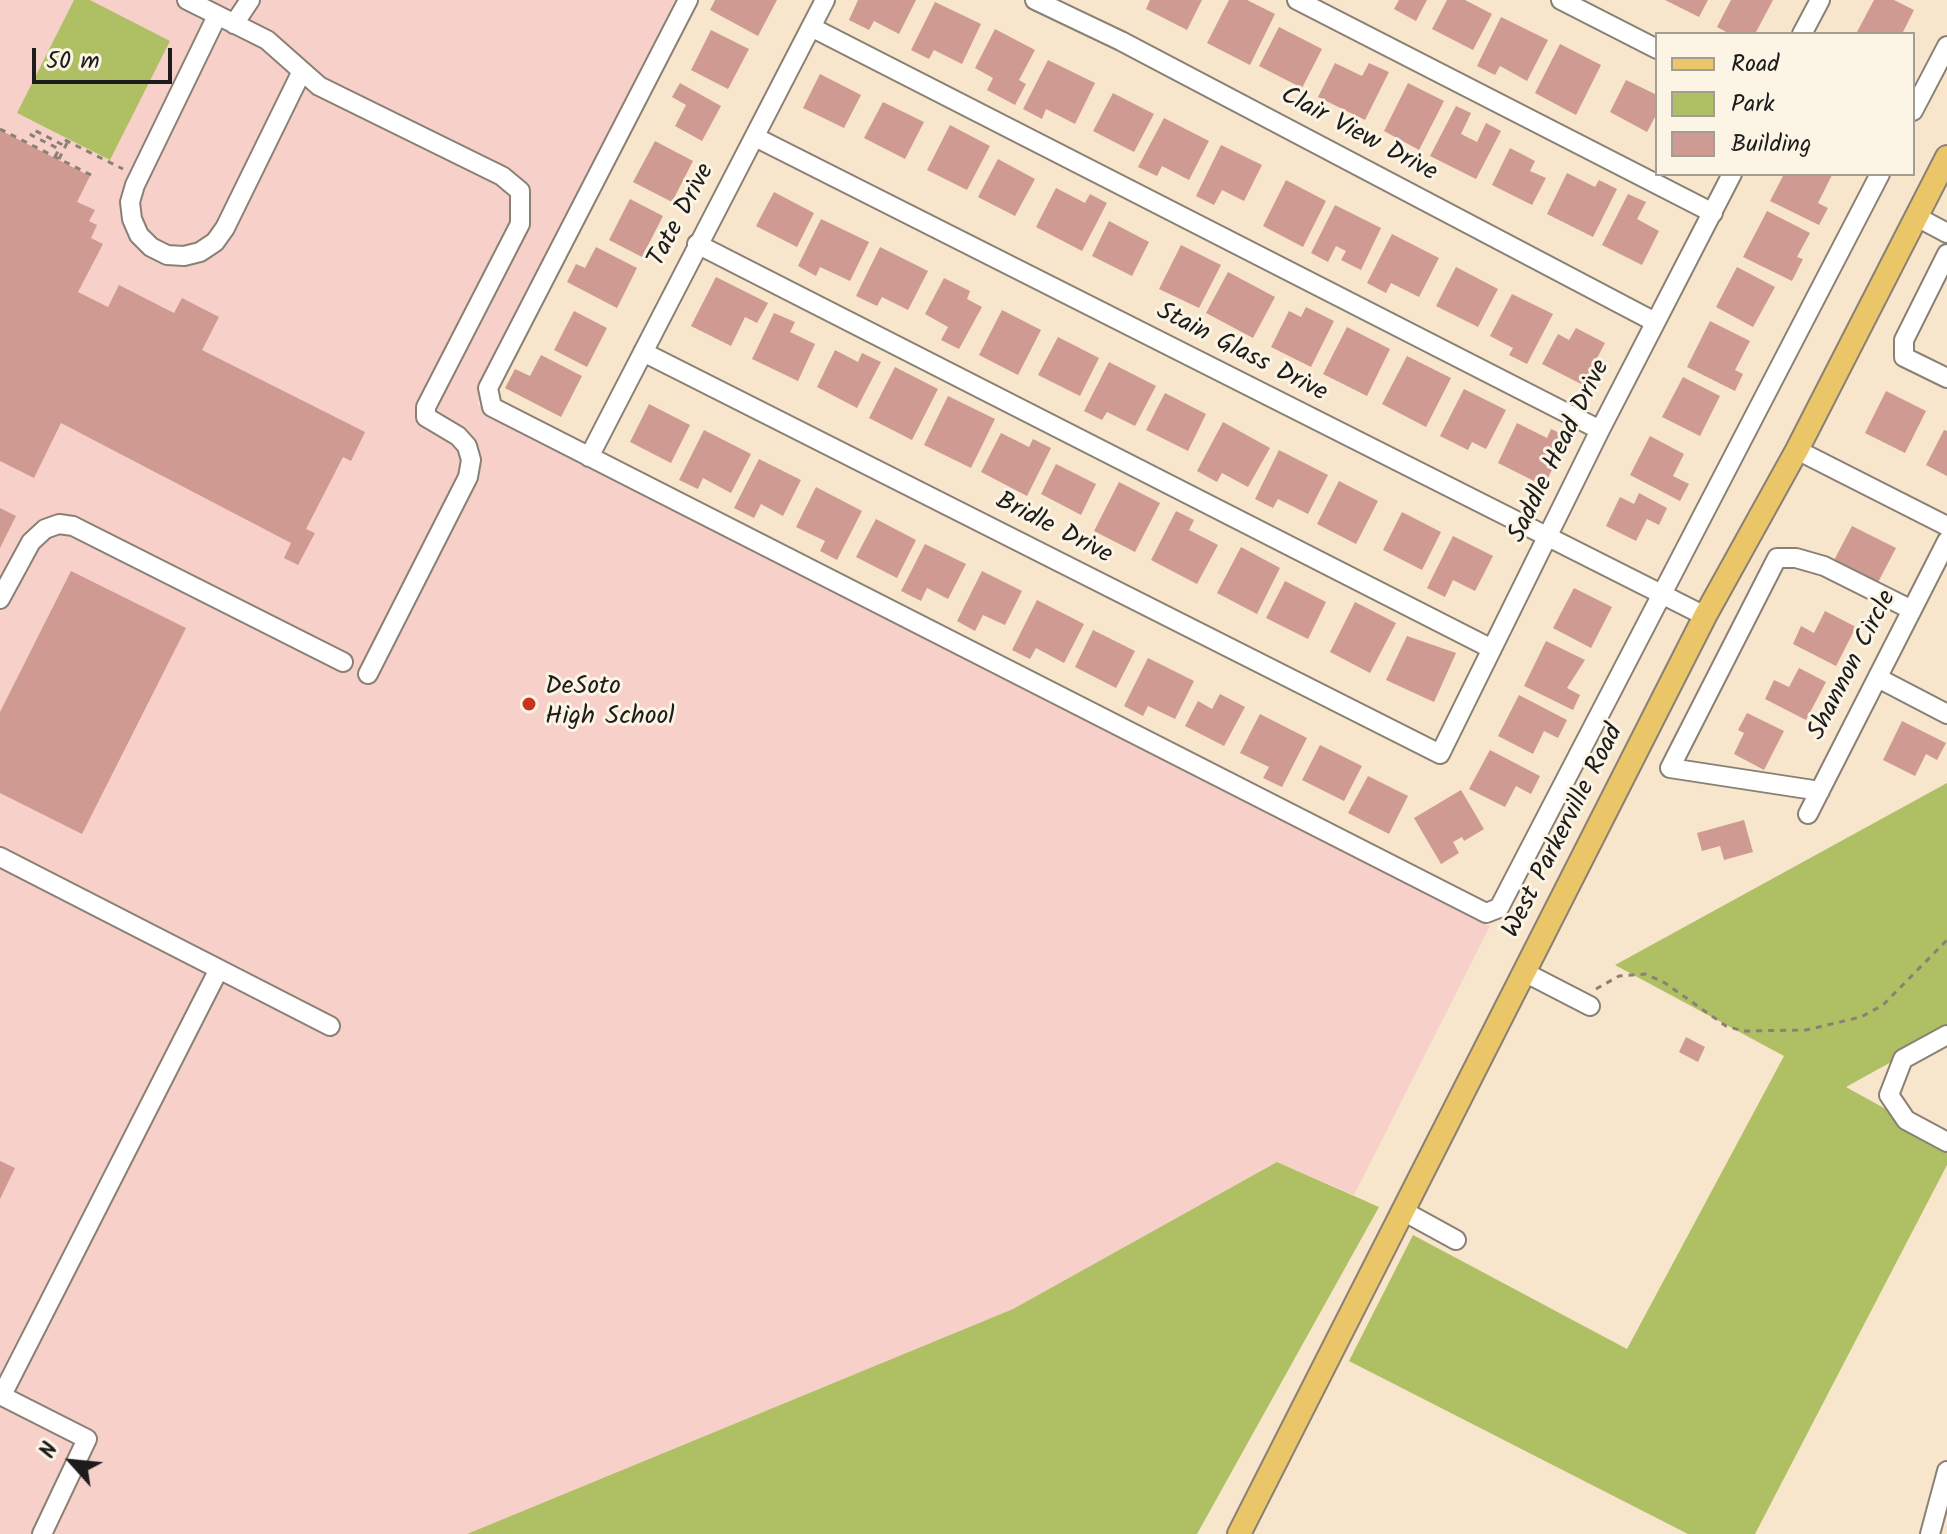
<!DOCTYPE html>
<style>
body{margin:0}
#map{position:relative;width:1947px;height:1534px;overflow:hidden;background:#f7e5cc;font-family:Kalam,sans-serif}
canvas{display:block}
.legend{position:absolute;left:1655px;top:32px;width:260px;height:144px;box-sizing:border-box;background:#fcf5e5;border:2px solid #a29e95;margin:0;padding:10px 14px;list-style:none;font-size:24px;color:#1c1c1c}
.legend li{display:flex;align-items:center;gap:16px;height:40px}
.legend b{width:40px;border:2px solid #a29e95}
.north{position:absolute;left:32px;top:1422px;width:80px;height:80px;-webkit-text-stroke:6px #fcf5e5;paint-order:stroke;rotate:297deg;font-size:22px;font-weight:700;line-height:32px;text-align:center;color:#1c1c1c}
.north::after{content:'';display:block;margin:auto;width:28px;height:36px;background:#1c1c1c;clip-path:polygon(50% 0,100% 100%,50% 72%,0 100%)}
.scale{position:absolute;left:32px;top:48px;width:140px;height:36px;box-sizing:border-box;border:4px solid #1c1c1c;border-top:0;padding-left:10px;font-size:24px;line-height:28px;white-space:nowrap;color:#1c1c1c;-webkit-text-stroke:6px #fcf5e5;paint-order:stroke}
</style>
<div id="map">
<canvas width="1947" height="1534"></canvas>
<ul class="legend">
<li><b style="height:10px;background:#eac669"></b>Road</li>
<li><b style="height:22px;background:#afc064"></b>Park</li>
<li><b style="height:22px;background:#cf9a91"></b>Building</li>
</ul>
<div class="north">N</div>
<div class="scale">50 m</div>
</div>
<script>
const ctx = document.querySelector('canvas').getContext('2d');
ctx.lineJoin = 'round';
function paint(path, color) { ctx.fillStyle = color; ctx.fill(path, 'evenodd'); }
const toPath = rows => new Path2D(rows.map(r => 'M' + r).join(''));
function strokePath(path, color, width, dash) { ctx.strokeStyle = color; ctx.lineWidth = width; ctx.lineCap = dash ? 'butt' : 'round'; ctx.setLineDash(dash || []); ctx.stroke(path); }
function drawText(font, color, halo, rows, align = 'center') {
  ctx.font = font + ' Kalam,sans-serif'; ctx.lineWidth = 6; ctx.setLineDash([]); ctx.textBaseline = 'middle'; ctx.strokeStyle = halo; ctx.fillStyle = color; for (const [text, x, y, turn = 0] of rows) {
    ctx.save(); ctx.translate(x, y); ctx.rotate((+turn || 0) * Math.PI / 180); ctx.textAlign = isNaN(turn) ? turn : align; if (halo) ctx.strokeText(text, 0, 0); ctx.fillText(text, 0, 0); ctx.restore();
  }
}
paint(toPath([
 [0,0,676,0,477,404,1490,926,1354,1195,1277,1162,1013,1309,467,1534,0,1534]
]), '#f7d0ca');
paint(toPath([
 [74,0,90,0,170,41,110,160,17,113],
 [1947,783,1947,1031,1846,1087,1947,1143,1947,1165,1755,1534,1688,1534,1349,1361,1413,1235,1627,1349,1784,1056,1615,965],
 [1277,1162,1379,1207,1197,1534,467,1534,1013,1309]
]), '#afc064');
paint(toPath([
 [715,0,777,0,758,36,710,10],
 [858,0,916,0,899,34,874,21,869,30,849,20],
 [1150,0,1202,0,1187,30,1146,9],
 [1229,0,1247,0,1275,14,1250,65,1207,43],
 [1399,0,1427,0,1416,21,1394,9],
 [1447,0,1465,0,1492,14,1473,50,1432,29],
 [1665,0,1708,0,1699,17],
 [1731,0,1773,0,1755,34,1730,34,1717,27],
 [1874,0,1894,0,1914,10,1902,34,1857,32],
 [935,2,981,24,962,64,934,50,929,59,911,50],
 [1501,17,1548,40,1527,81,1500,66,1495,75,1477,66],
 [1279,27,1322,49,1302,88,1259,66],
 [995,29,1035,50,1019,80,1026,84,1015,105,987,90,993,78,975,68],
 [711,30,749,49,728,89,691,70],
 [1560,44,1601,65,1576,115,1535,93],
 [1048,60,1095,83,1075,124,1046,109,1042,119,1023,109],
 [1335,63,1362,76,1369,63,1389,72,1365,120,1318,97],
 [820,74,861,95,844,128,803,108],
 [1626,80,1657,95,1657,113,1647,132,1610,112],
 [680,83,721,106,702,141,675,126,686,105,672,97],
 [1408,83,1444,101,1419,150,1384,131],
 [1113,93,1154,114,1134,152,1093,131],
 [883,102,924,122,905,159,864,138],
 [1456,106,1471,113,1461,134,1477,142,1486,123,1501,131,1476,179,1430,156],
 [1164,118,1209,141,1189,180,1162,166,1157,176,1138,167],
 [950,125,990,146,967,190,927,170],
 [0,130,90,176,77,202,95,210,89,221,97,225,91,238,103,244,78,292,108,307,119,285,174,313,182,298,219,317,202,350,365,432,351,461,343,457,306,529,315,533,298,565,284,558,291,543,61,423,34,478,0,461],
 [655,141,693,161,672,202,633,182],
 [1221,145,1262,165,1244,201,1222,190,1214,205,1196,196],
 [1510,148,1535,161,1530,171,1546,178,1532,205,1492,185],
 [998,159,1035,179,1015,216,978,197],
 [1567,173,1595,187,1599,180,1617,189,1593,237,1547,214],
 [1784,174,1832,175,1818,203,1828,208,1819,225,1770,201],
 [1286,180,1326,201,1303,247,1263,226],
 [1056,188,1085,203,1090,194,1107,203,1082,251,1036,227],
 [774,192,814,213,797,247,756,226],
 [1628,194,1646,202,1637,219,1659,231,1642,265,1602,245],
 [630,199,663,216,642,257,609,240],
 [1335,205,1381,228,1361,270,1341,260,1346,251,1336,246,1328,262,1311,253],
 [1767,211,1810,233,1797,257,1803,259,1792,281,1743,257],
 [821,219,869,242,850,281,820,267,816,276,798,266],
 [1109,221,1149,242,1132,276,1092,256],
 [1392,234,1439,258,1419,297,1391,283,1386,293,1367,283],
 [1181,245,1221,265,1199,308,1159,289],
 [596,247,637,268,617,308,567,282,576,264,585,268],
 [880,247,928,271,908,310,882,297,877,306,856,296],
 [1456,267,1498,289,1478,327,1436,306],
 [1737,267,1775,287,1753,327,1716,307],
 [1228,272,1275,297,1253,338,1206,313],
 [716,277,768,303,757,323,745,317,731,346,691,326],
 [944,278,970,291,967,299,982,307,959,349,941,340,948,327,925,314],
 [1512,294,1553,314,1527,364,1509,355,1513,348,1490,336],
 [1306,307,1334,321,1311,367,1271,347,1289,311,1301,317],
 [1002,310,1041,330,1018,375,979,355],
 [574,311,607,328,587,367,554,350],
 [774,313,795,322,790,332,815,344,798,381,752,359],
 [1710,321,1750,341,1735,370,1743,374,1735,391,1687,367],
 [1347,327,1390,349,1367,396,1323,374],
 [1576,328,1605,343,1583,385,1542,364,1558,334,1569,340],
 [1058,337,1099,358,1080,396,1038,375],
 [835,350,858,362,862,353,881,362,857,408,817,387],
 [541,355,582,376,561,417,505,388,515,369,530,376],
 [1407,356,1451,378,1426,427,1382,404],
 [1109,362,1156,386,1135,426,1107,412,1102,420,1084,411],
 [895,367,938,389,912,440,869,418],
 [1683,377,1720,396,1700,436,1662,417],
 [1464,389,1506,410,1486,449,1472,442,1468,450,1440,436],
 [1886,391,1926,411,1905,453,1865,433],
 [1165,393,1206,414,1188,451,1146,430],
 [948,396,995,419,971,468,924,445],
 [649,404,690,425,671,463,630,442],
 [1223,422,1270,448,1248,487,1222,473,1217,482,1197,471],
 [1517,423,1547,438,1551,429,1568,437,1544,486,1498,463],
 [704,430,751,454,731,493,703,478,698,489,679,480],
 [1944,430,1947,431,1947,476,1926,465],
 [1001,433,1029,447,1033,439,1051,448,1027,496,981,472],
 [1650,436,1684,454,1673,476,1689,484,1680,501,1630,475],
 [1279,450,1328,475,1308,514,1278,499,1273,508,1255,499],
 [759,459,801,480,783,516,761,504,754,518,734,508],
 [1056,464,1096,484,1081,515,1041,494],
 [1339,481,1378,501,1356,544,1317,524],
 [1119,482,1160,503,1135,552,1094,531],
 [816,487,862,511,837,560,820,551,825,541,796,527],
 [1639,493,1667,508,1659,525,1647,519,1636,541,1606,526,1620,497,1634,504],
 [0,508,16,516,0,548],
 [1176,511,1194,520,1189,530,1218,545,1197,584,1151,560],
 [1402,512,1441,532,1422,570,1383,550],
 [876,519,916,540,897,578,856,557],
 [1852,526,1896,548,1876,586,1832,564],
 [1453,536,1493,556,1475,591,1453,580,1445,597,1427,588],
 [925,544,966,564,948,599,927,588,921,601,901,591],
 [1241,547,1280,568,1257,614,1217,593],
 [71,571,186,628,82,834,0,793,0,712],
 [982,571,1022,591,1005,625,983,615,975,631,957,621],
 [1285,581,1326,602,1308,639,1266,618],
 [1574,588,1612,607,1591,648,1553,628],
 [1037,600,1084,624,1064,663,1036,648,1030,659,1012,650],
 [1355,602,1396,623,1370,673,1330,652],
 [1825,611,1856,627,1836,666,1793,644,1801,626,1814,633],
 [1093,630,1135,651,1116,688,1075,667],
 [1407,636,1456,653,1434,702,1386,680],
 [1546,641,1585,660,1567,688,1580,695,1573,710,1524,686],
 [1148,658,1194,681,1175,719,1148,706,1143,716,1124,706],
 [1799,668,1826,682,1806,720,1765,699,1774,680,1789,687],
 [1220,694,1245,707,1224,746,1185,726,1198,701,1212,709],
 [1519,695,1567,720,1558,738,1544,731,1533,754,1498,736],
 [1747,713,1784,731,1764,770,1734,754,1744,733,1738,730],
 [1260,714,1307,738,1282,787,1263,778,1269,767,1240,753],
 [1902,721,1946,743,1937,760,1926,754,1915,776,1883,760],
 [1320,745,1362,766,1344,801,1302,780],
 [1490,750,1540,776,1531,794,1516,786,1505,807,1469,789],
 [1368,776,1408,796,1389,834,1348,813],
 [1461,790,1484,829,1464,841,1462,837,1453,842,1459,853,1441,864,1414,818],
 [1744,820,1753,852,1724,860,1720,846,1702,851,1697,833],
 [1686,1037,1705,1047,1698,1062,1679,1052],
 [0,1161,15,1168,0,1199]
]), '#cf9a91');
const minor = toPath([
 [187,0,267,40,319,86,502,176,520,191,520,224,426,407,426,417,458,436,467,446,471,460,468,477,368,674],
 [688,0,488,388,492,407,1486,913,1499,908,1880,174],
 [1035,0,1121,41,1655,322],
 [1297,0,1713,213],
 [1561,0,1657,49],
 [217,16,135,185,130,202,132,219,139,235,151,247,167,255,184,256,200,252,215,242,225,228,302,71],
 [234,24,250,0],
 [811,27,1600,430],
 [1802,34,1820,0],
 [1913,111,1947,46],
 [755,137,1705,616],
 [1917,217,1947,233],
 [697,244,1492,649],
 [1947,254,1904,340,1904,357,1947,378],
 [643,352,1440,754,1600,430,1732,174],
 [1797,450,1947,526],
 [589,457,825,0],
 [0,599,31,542,45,529,59,524,73,526,343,662],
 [1878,678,1947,714],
 [1820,791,1670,768,1777,558,1796,558,1824,566,1912,610],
 [1808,814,1947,541],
 [0,857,330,1026],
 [1526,973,1590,1006],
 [1947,1035,1903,1059,1889,1095,1906,1120,1947,1142],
 [1405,1212,1456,1240],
 [0,1395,87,1439,42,1534],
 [2,1395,219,969],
 [1930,1534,1947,1471]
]);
const major = toPath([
 [1239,1534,1705,616,1797,450,1947,157]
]);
strokePath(minor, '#8a8074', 22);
strokePath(major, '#8a8074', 26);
strokePath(toPath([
 [0,129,93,176],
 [55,157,59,149,31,135,34,130,61,144,63,139,123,169],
 [59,159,68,141],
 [1596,989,1619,976,1646,974,1665,983,1726,1026,1743,1031,1806,1030,1861,1017,1883,1005,1947,940]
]), '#8a8074', 3, [6, 6]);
strokePath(minor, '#fff', 18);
strokePath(major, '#eac669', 22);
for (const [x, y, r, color] of [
 [529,704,8,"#c8321e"]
]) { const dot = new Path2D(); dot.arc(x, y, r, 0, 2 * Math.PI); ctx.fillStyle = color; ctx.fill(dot); strokePath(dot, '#fcf5e5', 3); }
drawText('26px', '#1c1c1c', '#fcf5e5', [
 ["Clair View Drive",1358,136,28],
 ["Tate Drive",683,216,-62],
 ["Stain Glass Drive",1241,354,27],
 ["Saddle Head Drive",1561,452,-64],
 ["Bridle Drive",1053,530,27],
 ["Shannon Circle",1854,666,-63],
 ["West Parkerville Road",1565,832,-63]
]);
drawText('26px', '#1c1c1c', '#fcf5e5', [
 ["DeSoto",545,689],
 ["High School",545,719]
], 'left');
</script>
